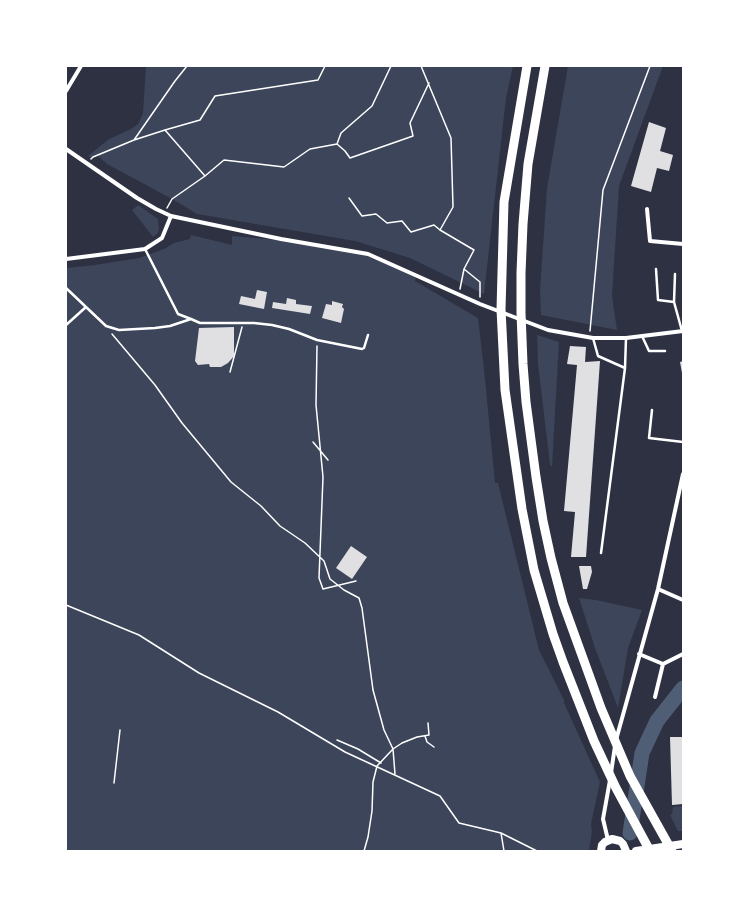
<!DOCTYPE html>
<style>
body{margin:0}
#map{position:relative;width:749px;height:917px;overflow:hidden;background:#2d3142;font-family:Spectral,serif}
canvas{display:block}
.frame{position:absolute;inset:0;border:67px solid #fff;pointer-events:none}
</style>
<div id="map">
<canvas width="749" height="917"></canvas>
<div class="frame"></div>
</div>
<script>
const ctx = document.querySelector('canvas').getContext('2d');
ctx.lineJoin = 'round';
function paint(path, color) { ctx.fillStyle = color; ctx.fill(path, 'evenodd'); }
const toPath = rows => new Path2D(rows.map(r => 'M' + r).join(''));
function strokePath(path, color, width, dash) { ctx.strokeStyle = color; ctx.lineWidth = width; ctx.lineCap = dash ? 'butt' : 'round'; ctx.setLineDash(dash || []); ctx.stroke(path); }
paint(toPath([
 [146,66,513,66,506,98,484,294,410,258,355,241,197,214,172,199,107,164,97,155,92,158,88,156,109,139,131,129,138,124,143,113],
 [568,66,663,66,619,186,612,296,617,330,541,315,540,290,547,188],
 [138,205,158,219,159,230,157,234,153,237,132,210],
 [191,235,232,245,232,236,324,244,360,254,383,261,416,278,415,281,478,318,484,369,495,483,498,483,539,650,564,700,564,703,600,782,591,824,592,831,589,851,66,851,66,268,95,265,139,258,164,249,174,243,190,239],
 [537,335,559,342,552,467,550,465,538,364],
 [579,598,596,600,642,610,628,648,618,708,595,648],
 [683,806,683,831,678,831,670,815,672,814,673,807]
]), '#3c4559');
strokePath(toPath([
 [630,833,642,753,657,721,683,688]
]), '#4f5d75', 15);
paint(toPath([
 [649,122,666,128,660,151,673,155,669,171,657,168,651,192,631,186],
 [257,290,267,292,264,309,239,304,241,296,255,299],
 [287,298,296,300,296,304,312,306,310,314,272,308,273,302,286,304],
 [332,301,343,304,342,307,344,309,341,323,322,318,326,304,332,305],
 [234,327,234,356,228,363,221,367,210,367,209,364,198,365,195,361,199,328],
 [570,346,586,347,585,362,600,361,586,557,571,557,575,512,564,511,577,365,567,364],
 [683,361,683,373,682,373,680,362],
 [351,546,367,557,352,579,336,568],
 [579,566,591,566,592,572,587,589,583,589],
 [670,737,683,737,683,804,672,805]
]), '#e0e0e3');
strokePath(toPath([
 [421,66,451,138,453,207,440,230,474,250,464,269],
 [165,130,200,120,215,96,318,80,325,66],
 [134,140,165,130,205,176,172,199,167,208],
 [337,144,345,151,350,158,413,136,410,123,429,83],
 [91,159,93,157,134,140,175,81,187,66],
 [205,176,224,160,284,167,310,149,337,144,341,133,372,106,391,66],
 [349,198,362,216,376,214,387,223,402,221,411,232,434,225,440,230],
 [460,289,464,269,480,282,480,297],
 [590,331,603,190,650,66],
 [112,334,155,385,182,423,231,482,261,506,280,526,305,543,324,561,330,579,344,590,359,598,362,608,373,690,384,730,393,749,395,774],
 [317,346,316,405,323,477,319,578,323,589,356,581],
 [230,372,242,327],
 [313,442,328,460],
 [66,605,139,635,199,673,278,712,345,752,440,796,459,823,501,833,537,851],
 [425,736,427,742,434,747],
 [337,740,358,749,381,763],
 [114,783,120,730],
 [501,833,504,851],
 [364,851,368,837,372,811,373,782,377,766,393,749,402,743,417,737,429,735,428,723]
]), '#fff', 1.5);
strokePath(toPath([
 [656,269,658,300,674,302],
 [675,274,674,302,682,331],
 [66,288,106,326,119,330,155,328,170,326,191,319,178,314,145,249],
 [191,319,200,323,254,323,272,325,289,329,317,340,362,349,364,348,368,335],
 [66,325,86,307],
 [642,336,649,351,665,351],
 [593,338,598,356,625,368,601,553],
 [625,368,626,338],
 [652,410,649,438,683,442]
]), '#fff', 2.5);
strokePath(toPath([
 [66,91,81,66],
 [66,149,137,198,156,209,171,216,281,239,368,254,480,304,548,330,593,338,626,338,683,331],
 [647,209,650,241,683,244],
 [66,259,145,249,162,238,171,216],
 [658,589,683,600],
 [639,654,663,664,683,654],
 [655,697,663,664],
 [616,740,658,589,683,474],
 [611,773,615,746],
 [608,840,603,819,610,780]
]), '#fff', 4);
strokePath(toPath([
 [601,851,602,845,605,842,612,839,620,841,623,844,626,851],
 [636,851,683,844]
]), '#fff', 8);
strokePath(toPath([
 [527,66,504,202,501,309,505,390,522,509,534,570,553,634,563,662,594,741,616,788,650,851],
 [545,66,528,164,523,224,521,273,521,313,523,364,526,402,536,477,543,521,551,558,563,603,588,672,601,708,630,776,672,851]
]), '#fff', 9);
</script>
